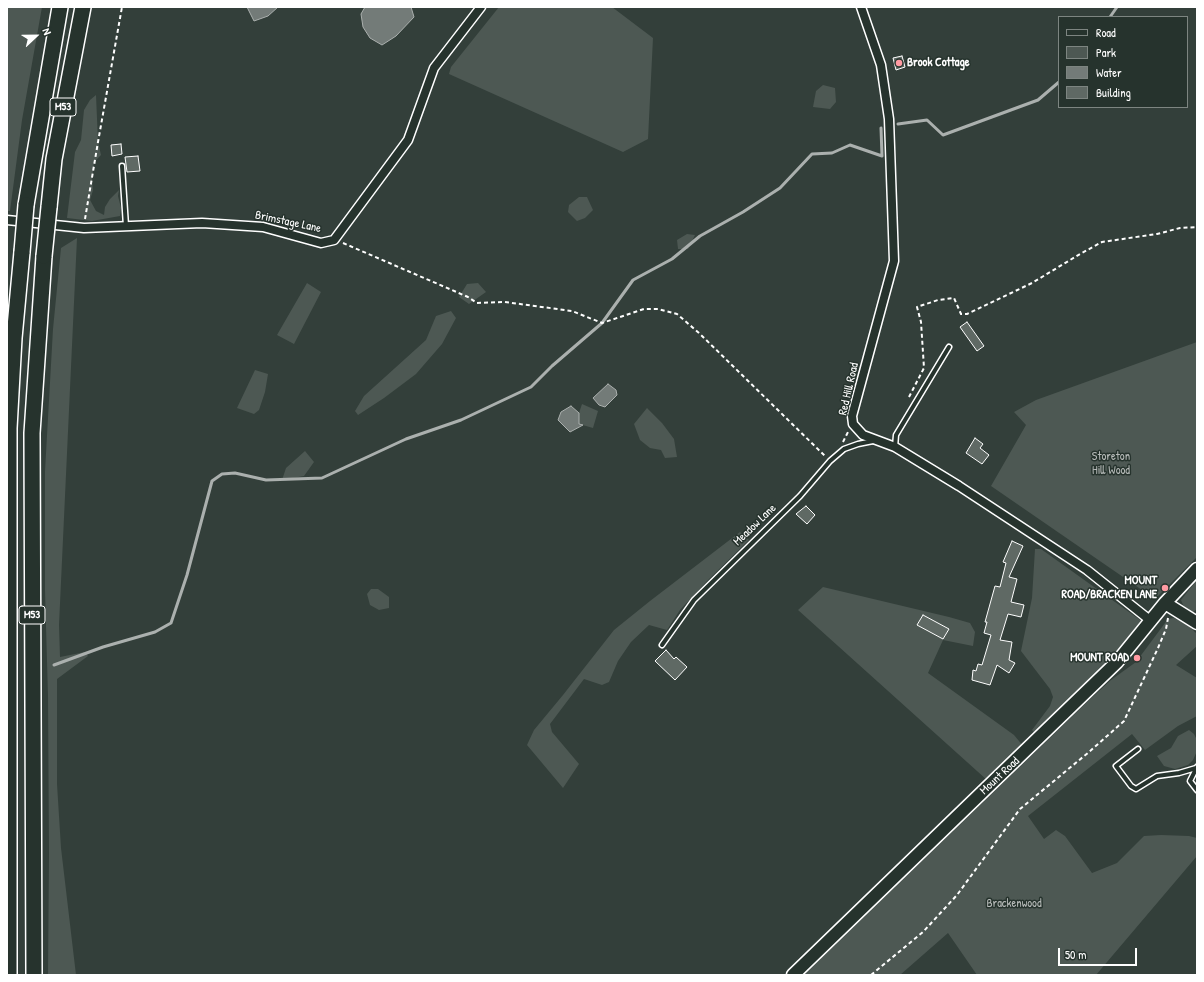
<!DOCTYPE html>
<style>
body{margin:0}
#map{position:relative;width:1204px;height:982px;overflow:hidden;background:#333f3a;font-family:"Patrick Hand",sans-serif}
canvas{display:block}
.frame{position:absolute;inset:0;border:8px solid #fff;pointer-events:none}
.legend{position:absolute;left:1058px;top:16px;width:130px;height:92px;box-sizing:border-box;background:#26332d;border:1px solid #7d8581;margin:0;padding:5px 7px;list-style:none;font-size:12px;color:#fff}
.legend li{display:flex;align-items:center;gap:8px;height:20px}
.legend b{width:20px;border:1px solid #7d8581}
.north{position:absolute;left:16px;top:16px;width:40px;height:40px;-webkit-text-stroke:3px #26332d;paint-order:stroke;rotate:68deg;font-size:11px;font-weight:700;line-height:16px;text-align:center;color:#fff}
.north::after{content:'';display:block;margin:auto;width:14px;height:18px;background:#fff;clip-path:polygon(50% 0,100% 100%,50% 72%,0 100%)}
.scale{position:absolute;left:1058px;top:948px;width:79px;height:18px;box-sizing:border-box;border:2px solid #fff;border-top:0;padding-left:5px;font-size:12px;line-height:14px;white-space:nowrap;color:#fff;-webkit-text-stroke:3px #26332d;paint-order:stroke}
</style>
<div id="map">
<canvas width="1204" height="982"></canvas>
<div class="frame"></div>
<ul class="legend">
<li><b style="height:5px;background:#26332d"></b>Road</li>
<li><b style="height:11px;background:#4d5853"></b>Park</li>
<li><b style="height:11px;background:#737b78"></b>Water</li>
<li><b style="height:11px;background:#5f6964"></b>Building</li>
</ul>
<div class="north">N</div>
<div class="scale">50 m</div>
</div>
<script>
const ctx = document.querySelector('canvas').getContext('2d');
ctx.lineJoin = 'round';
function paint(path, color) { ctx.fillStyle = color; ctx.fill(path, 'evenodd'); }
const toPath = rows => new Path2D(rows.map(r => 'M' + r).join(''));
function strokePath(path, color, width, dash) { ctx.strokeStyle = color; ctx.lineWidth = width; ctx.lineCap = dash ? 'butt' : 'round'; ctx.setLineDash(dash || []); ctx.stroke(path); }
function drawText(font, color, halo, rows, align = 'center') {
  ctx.font = font + ' "Patrick Hand",sans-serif'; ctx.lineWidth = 3; ctx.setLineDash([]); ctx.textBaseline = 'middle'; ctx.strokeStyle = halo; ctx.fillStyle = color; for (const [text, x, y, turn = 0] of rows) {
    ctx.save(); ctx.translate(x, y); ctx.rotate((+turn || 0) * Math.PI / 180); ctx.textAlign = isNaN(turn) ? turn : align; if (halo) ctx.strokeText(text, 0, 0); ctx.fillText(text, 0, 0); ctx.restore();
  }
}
paint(toPath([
 [7,7,42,7,22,120,10,211,7,211],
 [499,7,612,7,653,38,648,139,623,152,449,74,451,67],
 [823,85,835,88,836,102,830,109,813,107,816,91],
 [96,95,98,142,101,155,94,162,92,181,93,190,90,200,96,211,104,215,105,207,110,199,119,190,118,196,121,208,120,216,92,221,67,218,75,152,81,140,84,110,90,100],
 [579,197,587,197,593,210,585,218,577,221,568,212,569,205],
 [687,234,695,235,688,249,678,249,677,240],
 [77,238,59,625,60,657,85,652,88,656,57,679,57,784,61,848,76,975,48,975,49,854,48,696,45,591,45,471,53,329,61,248],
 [307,283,321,292,294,344,277,335],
 [478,283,486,292,469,304,459,297,467,284],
 [451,311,456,318,442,344,416,374,384,398,358,415,355,411,364,396,426,340,436,316],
 [1197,342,1197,557,1155,599,991,486,1026,425,1014,412,1036,400],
 [255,370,268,374,265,392,259,410,254,414,237,408],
 [582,404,598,411,593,428,579,424,579,413],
 [647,408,662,423,674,439,677,457,665,458,661,450,650,448,640,440,634,424],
 [305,451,314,462,304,476,282,480,286,468],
 [740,532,749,540,708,580,680,610,667,630,649,625,631,642,618,661,609,682,602,685,584,679,550,724,552,732,579,764,563,788,527,745,534,730,563,695,614,630,650,601],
 [1035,549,1041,549,1143,622,1071,701,1037,736,1032,730,1050,706,1053,697,1050,689,1021,651,1032,598],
 [1197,580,1197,609,1191,614,1183,605,1181,600],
 [823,587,949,617,970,623,975,632,973,646,943,640,928,673,1014,735,1024,747,987,780,798,610],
 [923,615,949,629,943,639,917,625],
 [371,589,378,589,389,597,389,608,379,610,370,605,367,594],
 [1174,618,1187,624,1197,634,1197,646,1176,665,1197,678,1197,716,1178,726,1145,750,1132,734,1028,816,1044,839,1056,830,1065,836,1092,873,1117,863,1144,836,1161,835,1189,836,1197,838,1197,856,1096,975,977,975,948,933,900,975,804,975,1087,702,1111,680,1136,662,1168,619],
 [1189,730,1194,734,1197,740,1197,751,1193,760,1188,765,1175,769,1164,766,1157,756,1171,748,1178,736]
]), '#4d5853');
const water = toPath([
 [247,7,278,7,268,16,254,21,247,7],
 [365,7,411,7,414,17,396,36,382,45,370,38,363,27,361,14,365,7],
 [608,384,616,390,617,395,605,407,599,405,593,398,608,384],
 [571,406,579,413,579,424,583,425,570,432,558,420,561,412,571,406]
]);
paint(water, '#737b78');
strokePath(water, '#abb0ae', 1);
strokePath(toPath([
 [1110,17,1117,7],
 [898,124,927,120,943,135,1038,100,1059,82],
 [54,665,103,647,155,632,171,623,187,575,212,481,222,474,235,473,266,480,322,478,406,439,461,420,531,387,552,366,602,323,633,280,672,259,700,236,743,212,780,188,812,154,832,153,850,145,882,156,881,128]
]), '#abb0ae', 3);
const building = toPath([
 [902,56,905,67,896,70,893,58,902,56],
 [121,144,122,154,112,156,111,145,121,144],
 [138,156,140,171,127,172,125,157,138,156],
 [967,322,984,346,977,351,960,327,967,322],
 [975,438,983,444,980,448,989,455,982,464,966,453,975,438],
 [806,506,815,515,807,524,796,514,806,506],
 [1012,541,1023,546,1009,577,1017,579,1011,602,1024,605,1021,617,1008,614,1000,640,1012,642,1009,660,1015,663,1009,673,997,665,990,685,972,680,973,670,976,671,978,664,982,665,991,635,984,633,987,622,985,622,995,586,1000,587,1006,563,1003,562,1012,541],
 [923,615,949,629,943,639,917,625,923,615],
 [666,650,674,659,676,657,687,667,675,680,655,661,666,650]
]);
paint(building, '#5f6964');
strokePath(building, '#fff', 1);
const lane = toPath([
 [122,166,126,226],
 [895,447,896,435,949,347],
 [662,645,694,600,800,496,830,461,844,449,858,444,873,441],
 [1138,749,1116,766,1131,786,1136,789,1157,776,1179,773,1196,768],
 [1197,767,1190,781,1197,790]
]);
const street = toPath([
 [861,7,881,65,889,119,894,261,852,416,853,424,863,435,895,447,959,486,1087,570,1151,621],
 [7,220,84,228,202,223,263,227,321,243,334,240,408,140,434,68,481,7]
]);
const secondary = toPath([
 [1165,603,1197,623],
 [793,975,1117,662,1165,603,1197,569]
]);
const highway = toPath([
 [26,205,60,7],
 [49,207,54,159,83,7],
 [9,975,9,428,14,338,22,252],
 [34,975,32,433,44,256]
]);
strokePath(lane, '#fff', 7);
strokePath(street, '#fff', 11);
strokePath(secondary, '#fff', 15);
strokePath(highway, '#fff', 18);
strokePath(toPath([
 [85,219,98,142,122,7],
 [343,243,468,297,477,303,505,302,572,311,602,323,644,309,658,309,677,314,699,333,826,457],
 [909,397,924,368,921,322,917,307,938,300,954,298,961,314,967,314,1032,283,1080,254,1102,242,1157,234,1180,228,1197,227],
 [843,442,848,432],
 [871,975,923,932,957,895,1020,809,1089,752,1124,721,1158,648,1166,629,1168,618]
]), '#fff', 2, [4, 3]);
strokePath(lane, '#26332d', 4);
strokePath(street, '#26332d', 8);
strokePath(secondary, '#26332d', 12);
strokePath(highway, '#26332d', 15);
const highwayBridge = toPath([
 [22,252,26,205],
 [44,256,49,207]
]);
strokePath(highwayBridge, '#fff', 18, []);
strokePath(highwayBridge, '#26332d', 15);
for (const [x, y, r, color] of [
 [899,63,4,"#ff9aa2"],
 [1165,588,4,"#ff9aa2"],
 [1137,658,4,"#ff9aa2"]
]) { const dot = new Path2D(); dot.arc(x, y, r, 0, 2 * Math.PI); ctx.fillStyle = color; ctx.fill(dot); strokePath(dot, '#26332d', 1.5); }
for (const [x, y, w] of [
 [63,107,26],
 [32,615,26]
]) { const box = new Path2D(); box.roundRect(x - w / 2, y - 9, w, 18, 3); ctx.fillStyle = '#26332d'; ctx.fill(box); strokePath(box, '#fff', 1); }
drawText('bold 11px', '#fff', null, [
 ["M53",63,107],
 ["M53",32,615]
]);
drawText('bold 12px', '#fff', '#26332d', [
 ["Brook Cottage",907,63,"left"],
 ["MOUNT",1157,581],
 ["ROAD/BRACKEN LANE",1157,595],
 ["MOUNT ROAD",1129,658]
], 'right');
drawText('12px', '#fff', '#26332d', [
 ["Brimstage Lane",288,222,12],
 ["Red Hill Road",849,389,-77],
 ["Meadow Lane",755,525,-44],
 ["Mount Road",1000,776,-43]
]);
drawText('12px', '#b8bcba', '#26332d', [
 ["Storeton",1111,457],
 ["Hill Wood",1111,471],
 ["Brackenwood",1014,904]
]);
</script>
